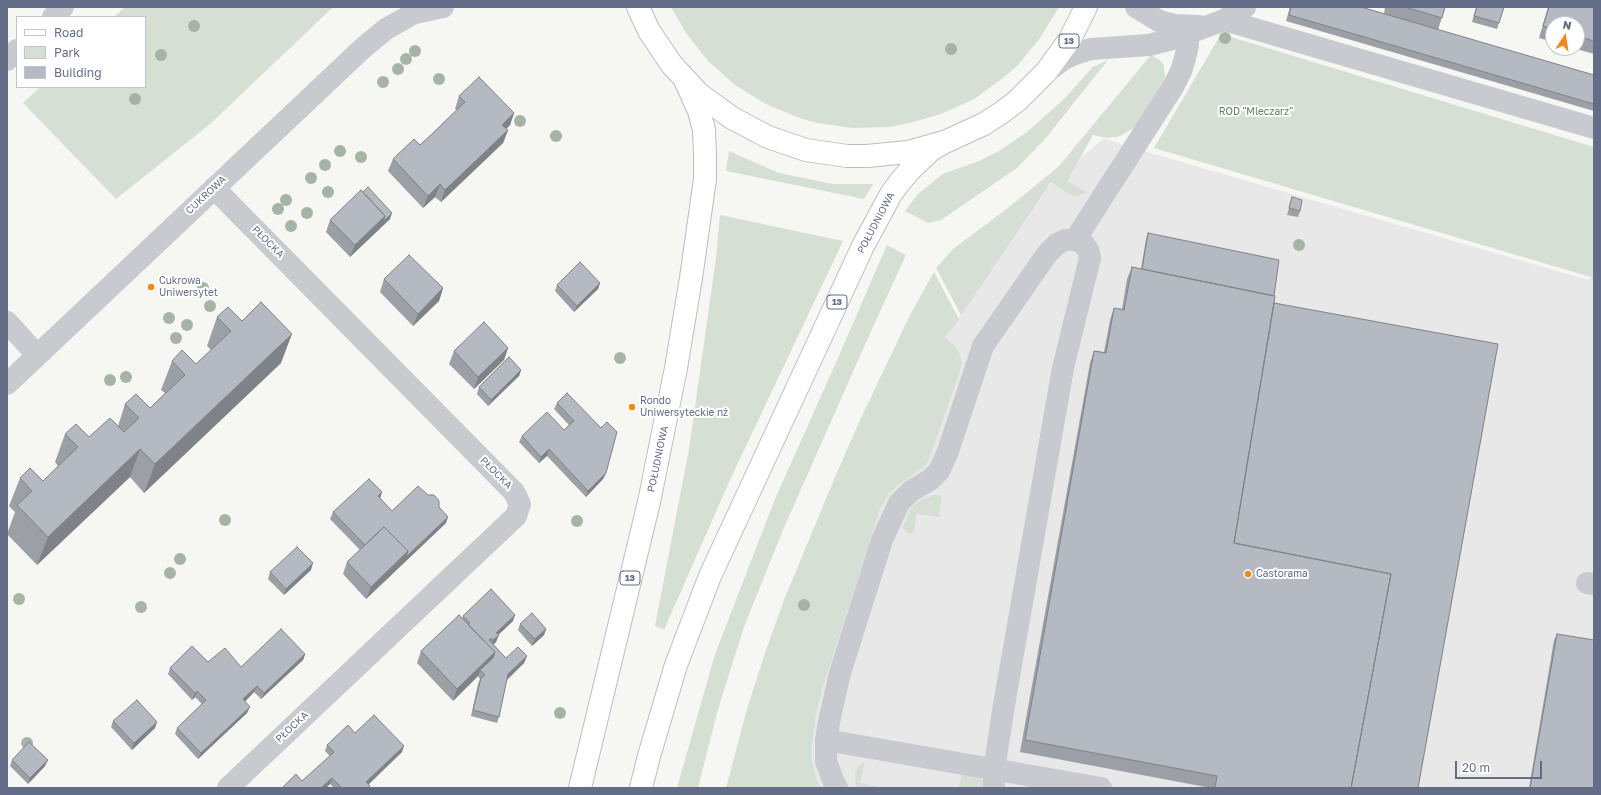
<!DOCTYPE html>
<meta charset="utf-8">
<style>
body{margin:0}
#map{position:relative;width:1601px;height:795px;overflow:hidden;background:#f6f7f3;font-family:"Golos Text",sans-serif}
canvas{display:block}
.frame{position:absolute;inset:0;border:8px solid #636d87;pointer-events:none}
.legend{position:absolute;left:16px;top:16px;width:130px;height:72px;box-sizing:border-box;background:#fff;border:1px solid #c1c5cf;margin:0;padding:5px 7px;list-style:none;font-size:12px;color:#636d87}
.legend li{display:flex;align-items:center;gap:8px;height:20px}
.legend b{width:20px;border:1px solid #c1c5cf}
.north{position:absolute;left:1545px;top:16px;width:40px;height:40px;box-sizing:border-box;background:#fff;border:1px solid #c1c5cf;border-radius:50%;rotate:12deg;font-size:11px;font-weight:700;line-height:16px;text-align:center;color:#636d87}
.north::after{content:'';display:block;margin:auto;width:14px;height:18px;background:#f28a19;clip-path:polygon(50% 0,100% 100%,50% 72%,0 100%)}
.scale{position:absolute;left:1455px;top:761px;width:87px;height:18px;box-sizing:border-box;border:2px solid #636d87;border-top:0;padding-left:5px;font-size:12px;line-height:14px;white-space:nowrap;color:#636d87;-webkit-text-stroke:3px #fff;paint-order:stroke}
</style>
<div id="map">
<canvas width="1601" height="795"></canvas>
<div class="frame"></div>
<ul class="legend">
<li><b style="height:5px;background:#fff"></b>Road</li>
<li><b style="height:11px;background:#d5dfd4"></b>Park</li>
<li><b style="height:11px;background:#b5b9c1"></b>Building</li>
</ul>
<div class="north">N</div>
<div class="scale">20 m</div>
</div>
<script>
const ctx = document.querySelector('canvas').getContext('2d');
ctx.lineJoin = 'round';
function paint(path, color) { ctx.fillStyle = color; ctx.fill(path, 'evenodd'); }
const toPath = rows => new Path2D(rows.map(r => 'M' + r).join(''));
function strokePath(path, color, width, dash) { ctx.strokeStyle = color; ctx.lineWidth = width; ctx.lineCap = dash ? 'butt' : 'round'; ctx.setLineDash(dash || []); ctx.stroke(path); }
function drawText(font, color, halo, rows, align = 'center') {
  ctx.font = font + ' "Golos Text",sans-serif'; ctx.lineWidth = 4; ctx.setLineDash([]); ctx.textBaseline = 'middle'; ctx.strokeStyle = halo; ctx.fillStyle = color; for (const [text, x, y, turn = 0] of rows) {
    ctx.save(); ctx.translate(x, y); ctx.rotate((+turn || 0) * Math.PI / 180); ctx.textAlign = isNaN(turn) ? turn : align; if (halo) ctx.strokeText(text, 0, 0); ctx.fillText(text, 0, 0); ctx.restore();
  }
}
paint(toPath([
 [1104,138,1123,145,1588,280,1591,277,1594,278,1594,788,799,788,806,742,892,463,931,360,1036,197]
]), '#e7e8e7');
paint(toPath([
 [125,7,335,7,330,10,210,124,116,199,23,103,40,87,145,87,145,17,114,17],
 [671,7,1059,7,1040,38,1017,66,1003,78,974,99,941,114,906,124,888,127,852,128,817,123,799,118,766,104,735,85,708,61,686,33],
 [1221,34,1594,147,1594,278,1154,148],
 [1151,55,1161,61,1164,65,1165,79,1135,127,1124,134,1117,137,1108,138,1093,135,1067,181,1087,192,1078,196,1070,195,1051,182,961,315,936,268,953,249,1008,208,1059,166],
 [1108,60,1045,139,1017,168,941,220,928,223,905,211,918,194,943,174,979,161,999,151,1027,132,1064,99,1093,67],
 [729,151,779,173,833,184,873,184,864,199,726,171],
 [720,215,843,241,729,482,664,630,655,626,689,449,716,258],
 [887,245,906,255,868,338,783,530,744,627,718,709,698,788,677,788,715,654,775,499,834,367],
 [934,272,959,319,945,338,954,345,960,355,962,363,959,374,928,462,921,469,898,485,889,493,880,509,823,687,816,713,812,745,812,763,817,781,821,788,726,788,747,709,766,650,784,600,835,477,861,418,910,315],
 [935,495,942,496,939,517,917,514,914,532,910,534,906,532,903,527,911,508,922,499],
 [865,761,860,783,886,788,856,787,855,773,858,767],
 [962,774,974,776,981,779,986,784,989,788,959,788]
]), '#d5dfd4');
const major = toPath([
 [638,7,649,31,672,65,699,94,732,118,768,137,806,150,847,156,867,156,908,152,947,141,984,124,1001,113,1017,101,1046,72,1070,39,1086,7],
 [580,788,649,502,676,368,691,278,705,179,705,155,704,130,699,111,685,80],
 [641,788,649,756,676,665,710,576,863,246,891,194,899,183,911,169,931,150,947,141]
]);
strokePath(major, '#bbbdc2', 24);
strokePath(toPath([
 [1136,7,1159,21,1174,25,1199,26],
 [411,14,443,7],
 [53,17,63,7],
 [1224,20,1594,128],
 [7,60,17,50],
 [1046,72,1064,59,1078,53,1091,49,1149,45,1176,38,1224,20,1245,7],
 [214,188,514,492,520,504,516,516,228,788],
 [1075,240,1173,87,1181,71,1185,58,1188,45,1188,26],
 [7,322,37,355],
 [7,384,363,48,386,29,425,7],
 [1587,583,1594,584],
 [826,740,1101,788],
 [837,788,834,783,826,761,826,740,830,717,840,673,882,540,899,503,911,491,930,480,939,471,947,454,983,346,1047,254,1057,244,1065,240,1075,240,1084,244,1088,250,1090,258,1063,368,1004,705,994,770,994,788]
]), '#c9cacf', 22);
strokePath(major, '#fff', 22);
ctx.fillStyle = '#a5b4a5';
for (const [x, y] of [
 [194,26],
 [1225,38],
 [951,49],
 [415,51],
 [161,55],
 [406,59],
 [398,69],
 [439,79],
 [383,82],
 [135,99],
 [520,121],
 [556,136],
 [340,151],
 [361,157],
 [325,165],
 [311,178],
 [328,192],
 [286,200],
 [278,209],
 [307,213],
 [291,226],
 [1299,245],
 [203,288],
 [210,306],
 [169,318],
 [187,325],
 [176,338],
 [620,358],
 [126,377],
 [110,380],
 [225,520],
 [577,521],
 [180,559],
 [170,573],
 [19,599],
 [804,605],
 [141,607],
 [560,713],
 [27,743]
]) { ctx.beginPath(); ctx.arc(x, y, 6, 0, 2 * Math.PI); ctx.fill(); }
paint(toPath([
 [1290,7,1361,7,1384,14,1385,7,1445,7,1438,30,1594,75,1594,111,1286,21],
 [1476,7,1504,7,1497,29,1472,22],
 [1548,7,1594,7,1594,54,1573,48,1577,48,1577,24,1553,24,1553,42,1539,38],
 [459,96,514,113,510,125,506,129,508,130,503,143,441,202,435,197,423,208,388,171,393,159,420,145,457,110,455,109],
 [1292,197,1300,211,1298,217,1287,215],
 [390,219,350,257,326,232,330,220],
 [1148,233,1274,296,1274,303,1418,788,1211,788,1020,752,1090,363,1094,351,1104,352,1110,320,1114,308,1122,309,1127,279,1132,267,1141,269,1146,239],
 [384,279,443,288,439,301,413,326,380,292],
 [600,283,598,289,574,312,555,291,557,285],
 [217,317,281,363,144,493,130,477,37,565,7,534,15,512,9,506,20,478,43,481,58,466,55,462,65,434,89,437,118,426,125,404,150,408,165,393,161,390,172,361,196,364,211,350,207,346],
 [508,348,504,360,474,389,449,364,454,351],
 [521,370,519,376,488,406,477,394,479,387],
 [567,393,606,473,603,479,586,497,547,456,539,463,519,442,522,436,564,430,569,425,554,409,557,403],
 [380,498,392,511,439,507,446,523,366,599,343,574,347,562,360,550,330,519,333,512],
 [311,570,284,595,268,579,270,572],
 [463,616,513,621,498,635,496,642,493,645,506,658,527,656,524,663,507,679,499,717,497,723,471,716,478,684,480,679,478,676,453,701,417,663,421,651,462,618],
 [520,624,546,629,544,635,532,646,518,630],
 [1557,634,1594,788,1529,788,1554,640],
 [305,654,303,660,261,699,254,692,245,702,247,713,198,759,175,734,177,728,202,704,195,697,192,700,168,674,170,668,208,662,241,667],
 [113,721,155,728,132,750,111,727],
 [355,733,402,752,368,784,370,786,370,788,334,788,330,784,326,788,282,788,302,781,330,756,325,751,327,745],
 [12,760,45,766,28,784,10,766]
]), '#9c9fa6');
paint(toPath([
 [514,113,510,125,498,137,502,125],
 [508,130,503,143,441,202,445,190],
 [440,184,435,197,423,208,428,196],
 [392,213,390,219,350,257,355,245,385,216],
 [600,283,598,289,574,312,577,306],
 [443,288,439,301,413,326,418,314],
 [292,334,281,363,144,493,155,464],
 [508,348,504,360,474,389,478,377],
 [521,370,519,376,488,406,491,400],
 [140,449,130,477,37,565,48,537],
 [549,449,547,456,539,463,541,457],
 [606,473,603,479,586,497,588,491],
 [382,492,380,499,378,496],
 [448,517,446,523,366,599,371,587,408,551],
 [313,563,311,570,284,595,286,589],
 [515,615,513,621,494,639,496,633],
 [546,629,544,635,532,646,535,639],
 [499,635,496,642,491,646,493,640],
 [495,652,490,664,480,670,478,676,453,701,457,689],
 [305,654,303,660,261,699,264,693],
 [527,656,524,663,506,681,508,674],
 [257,686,254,692,240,706,243,699],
 [197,691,195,697,192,700,195,693],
 [250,707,247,713,198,759,201,753],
 [157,722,155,728,132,750,134,743],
 [404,746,402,752,365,788,366,782],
 [48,760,45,766,28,784,30,778],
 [332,778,330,784,326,788,321,788]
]), '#7f8287');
const building = toPath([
 [1291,7,1361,7,1594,75,1594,104,1289,15,1291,7],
 [1405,7,1445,7,1442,18,1405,7],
 [1477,7,1504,7,1499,23,1474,16,1477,7],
 [1549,7,1594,7,1594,41,1577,36,1577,24,1553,24,1553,29,1543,26,1549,7],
 [479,77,514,113,502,125,508,130,445,190,440,184,428,196,393,159,414,139,420,145,431,135,465,102,459,96,479,77],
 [368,187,392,213,383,222,385,216,363,192,368,187],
 [361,190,385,216,355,245,330,220,361,190],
 [1292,197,1302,200,1300,211,1289,208,1292,197],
 [1148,233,1279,260,1274,296,1142,269,1148,233],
 [409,255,443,288,418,314,384,279,409,255],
 [580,262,600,283,577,306,557,285,580,262],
 [1132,267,1275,296,1234,543,1391,574,1351,788,1215,788,1217,776,1025,740,1094,351,1106,353,1114,308,1124,310,1132,267],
 [261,302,292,334,155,464,140,449,48,537,17,505,32,491,20,478,30,468,43,481,78,447,65,434,76,424,89,437,110,418,124,432,139,418,125,404,136,394,150,408,185,375,172,361,182,350,196,364,231,331,217,317,228,307,242,321,261,302],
 [1274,303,1498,344,1418,788,1351,788,1391,574,1234,543,1274,303],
 [484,322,508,348,478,377,454,351,484,322],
 [509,357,521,370,491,400,479,387,509,357],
 [567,393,601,428,607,422,617,432,606,473,588,491,549,449,541,457,522,436,547,412,564,430,574,421,557,403,567,393],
 [369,479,382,492,378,496,392,511,418,486,428,495,434,495,439,501,439,507,448,517,406,557,408,551,384,527,365,545,333,512,369,479],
 [384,527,408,551,371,587,347,562,384,527],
 [297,547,313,563,286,589,270,572,297,547],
 [491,589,515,615,496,633,499,635,493,640,491,638,489,640,506,658,518,647,527,656,508,674,499,717,473,710,481,678,485,675,480,670,493,658,495,652,468,625,470,623,463,616,491,589],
 [532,613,546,629,535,639,520,624,532,613],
 [459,615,495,652,457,689,421,651,459,615],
 [281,629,305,654,264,693,257,686,243,699,250,707,201,753,177,728,206,700,197,691,195,693,170,668,192,646,208,662,225,648,241,667,281,629],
 [1557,634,1594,640,1594,788,1530,788,1557,634],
 [137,700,157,722,134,743,113,721,137,700],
 [374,715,404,746,366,782,370,786,368,788,342,788,332,778,321,788,282,788,296,774,302,781,334,752,327,745,348,725,355,733,374,715],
 [29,742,48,760,30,778,12,760,29,742]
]);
paint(building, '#b5b9c1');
strokePath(building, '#7f8287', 1);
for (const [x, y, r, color] of [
 [151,287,4,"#f28a19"],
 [632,407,4,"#f28a19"],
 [1248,574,4,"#f28a19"]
]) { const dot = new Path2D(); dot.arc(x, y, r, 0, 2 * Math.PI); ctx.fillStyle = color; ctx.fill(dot); strokePath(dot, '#fff', 1.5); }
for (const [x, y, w] of [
 [1069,41,20],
 [837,302,20],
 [630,578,20]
]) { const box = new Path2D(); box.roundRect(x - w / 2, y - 7, w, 14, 3); ctx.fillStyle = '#fff'; ctx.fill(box); strokePath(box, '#636d87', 1); }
drawText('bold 9px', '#636d87', null, [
 ["13",1069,41],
 ["13",837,302],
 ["13",630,578]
]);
drawText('10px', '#637d65', '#fff', [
 ["ROD \"Mleczarz\"",1256,112]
]);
drawText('10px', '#636d87', '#fff', [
 ["CUKROWA",206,195,-43],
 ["POŁUDNIOWA",876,223,-62],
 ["PŁOCKA",268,242,45],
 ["POŁUDNIOWA",658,459,-78],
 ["PŁOCKA",496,473,45],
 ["PŁOCKA",292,727,-43]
]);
drawText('10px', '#636d87', '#fff', [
 ["Cukrowa",159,281],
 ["Uniwersytet",159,293],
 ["Rondo",640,401],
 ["Uniwersyteckie nż",640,413],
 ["Castorama",1256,574]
], 'left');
</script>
